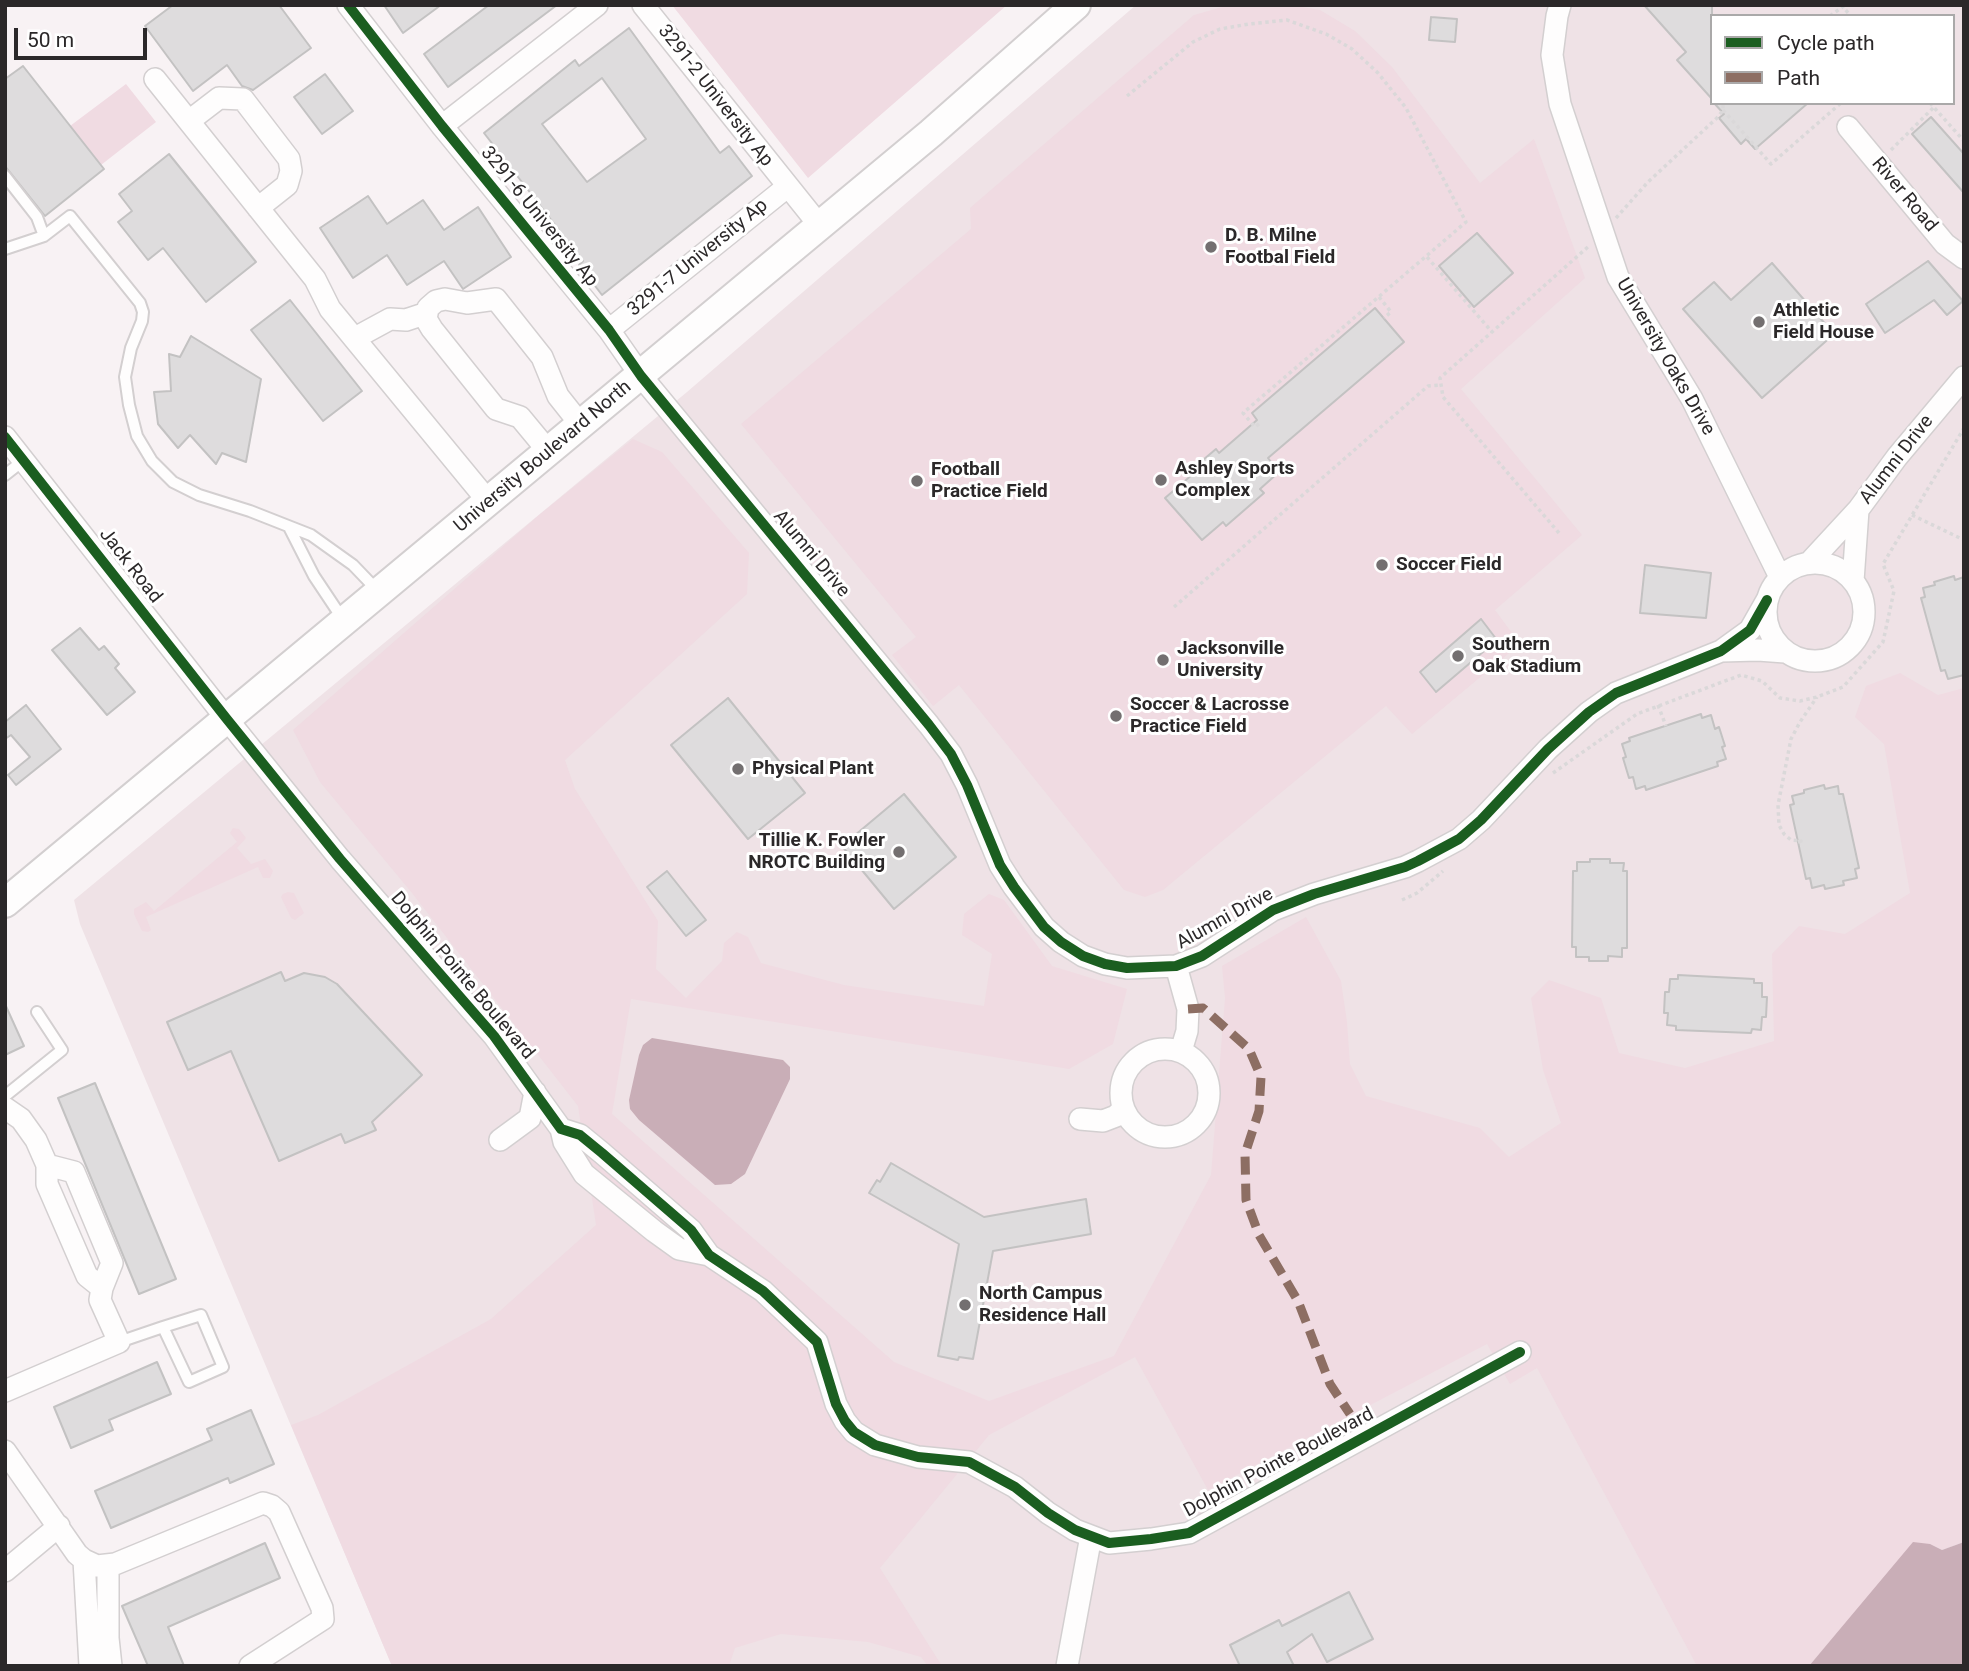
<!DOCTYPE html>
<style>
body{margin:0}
#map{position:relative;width:1969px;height:1671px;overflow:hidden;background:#f8f2f4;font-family:Roboto,sans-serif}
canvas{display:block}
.frame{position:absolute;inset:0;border:7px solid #2b2829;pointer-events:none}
.legend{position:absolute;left:1710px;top:14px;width:245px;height:91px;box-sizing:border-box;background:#fff;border:2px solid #aaa9a9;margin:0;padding:9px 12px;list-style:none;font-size:21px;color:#2b2829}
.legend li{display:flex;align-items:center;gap:14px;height:35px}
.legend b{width:35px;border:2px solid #aaa9a9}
.scale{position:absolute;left:14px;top:28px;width:133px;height:32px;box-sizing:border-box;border:4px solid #2b2829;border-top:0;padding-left:9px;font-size:21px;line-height:24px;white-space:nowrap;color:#2b2829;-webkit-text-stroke:5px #fff;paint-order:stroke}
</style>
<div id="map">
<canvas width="1969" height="1671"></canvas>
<div class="frame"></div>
<ul class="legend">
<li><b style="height:9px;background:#1b5e20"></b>Cycle path</li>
<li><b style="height:9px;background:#8d6e63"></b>Path</li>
</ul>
<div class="scale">50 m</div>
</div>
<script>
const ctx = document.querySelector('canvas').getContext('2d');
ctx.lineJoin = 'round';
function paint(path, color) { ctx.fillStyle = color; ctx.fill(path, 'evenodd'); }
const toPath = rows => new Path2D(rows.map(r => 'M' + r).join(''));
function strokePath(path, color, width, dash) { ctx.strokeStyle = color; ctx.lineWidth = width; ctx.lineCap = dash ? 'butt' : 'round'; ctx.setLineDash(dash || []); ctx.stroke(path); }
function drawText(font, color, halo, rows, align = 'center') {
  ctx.font = font + ' Roboto,sans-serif'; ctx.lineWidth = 6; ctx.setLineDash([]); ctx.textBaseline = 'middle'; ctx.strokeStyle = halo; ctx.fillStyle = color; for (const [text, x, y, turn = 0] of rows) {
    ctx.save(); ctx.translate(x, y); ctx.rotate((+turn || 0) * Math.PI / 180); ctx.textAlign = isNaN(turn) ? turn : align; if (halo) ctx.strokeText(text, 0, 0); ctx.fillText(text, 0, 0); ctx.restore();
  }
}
paint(toPath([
 [1136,5,1964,5,1964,1542,1942,1550,1866,1601,1809,1666,392,1666,80,924,74,900,687,392],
 [1712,16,1953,16,1953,103,1712,103]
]), '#efe2e6');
paint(toPath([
 [672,5,1007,5,808,178],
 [1229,5,1291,5,1320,10,1355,31,1392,67,1480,183,1534,139,1585,278,1461,389,1582,535,1495,610,1520,644,1412,734,1386,706,1163,890,1145,897,1124,890,959,685,933,706,892,655,916,637,741,424,971,229,970,208,1194,15],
 [126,84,156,122,101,165,70,126],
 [633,439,662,452,749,553,747,594,565,760,575,789,658,921,656,969,686,998,722,961,724,943,737,932,748,937,761,963,844,985,984,1006,992,954,962,935,964,914,989,894,1004,900,1052,966,1127,989,1113,1044,1069,1069,631,999,612,1114,894,1362,989,1401,1114,1356,1211,1175,1225,998,1222,966,1306,917,1341,981,1347,1022,1350,1064,1366,1096,1480,1128,1509,1157,1561,1123,1543,1070,1531,998,1549,980,1601,998,1619,1053,1685,1068,1774,1041,1772,954,1799,926,1845,934,1910,893,1884,744,1855,717,1866,686,1900,673,1938,695,1964,688,1964,1542,1942,1550,1930,1544,1866,1601,1809,1666,1697,1666,1537,1368,1510,1384,1487,1344,1208,1490,1135,1357,989,1435,880,1568,942,1666,928,1666,921,1657,868,1642,781,1634,735,1648,729,1666,392,1666,291,1425,318,1415,491,1319,596,1225,578,1106,412,893,320,782,293,730,539,515],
 [233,828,239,829,246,838,237,848,251,864,265,859,273,871,270,878,263,878,258,867,146,917,151,930,148,932,142,931,134,914,134,909,146,902,154,911,237,842,230,833],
 [288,892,294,893,304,913,295,920,291,918,281,897,283,894]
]), '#f0dbe2');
paint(toPath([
 [652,1038,783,1060,790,1067,790,1079,745,1174,731,1184,715,1185,639,1120,630,1109,629,1100,639,1055,643,1045],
 [1913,1542,1930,1544,1942,1550,1964,1542,1964,1666,1809,1666]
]), '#c9aeb7');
const building = toPath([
 [173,5,279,5,311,48,253,90,242,86,227,65,193,91,145,26,173,5],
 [384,5,441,5,403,33,384,5],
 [489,5,557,5,448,87,424,54,489,5],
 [1644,5,1712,5,1712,99,1677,60,1686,52,1644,5],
 [1431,17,1457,19,1455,42,1429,40,1431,17],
 [629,28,720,153,729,146,752,176,602,295,579,265,583,261,484,133,575,60,579,66,629,28],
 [602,78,646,139,587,182,542,124,602,78],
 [23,66,104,169,45,216,5,166,5,79,23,66],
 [325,74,353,111,322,134,294,97,325,74],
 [1714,103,1808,103,1755,149,1746,139,1741,144,1719,118,1724,114,1714,103],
 [1931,117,1964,154,1964,193,1912,134,1931,117],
 [169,154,256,262,206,302,163,248,148,260,118,222,132,211,119,194,169,154],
 [368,196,387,224,423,200,444,230,478,207,511,257,463,289,444,261,407,285,387,255,353,278,320,228,368,196],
 [1477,233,1513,273,1474,307,1439,266,1477,233],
 [1928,261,1963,301,1947,315,1934,300,1885,333,1866,304,1928,261],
 [1772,263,1834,334,1762,398,1683,309,1714,282,1731,300,1772,263],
 [290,300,362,391,323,421,251,330,290,300],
 [1375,308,1404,342,1268,458,1279,472,1260,489,1264,493,1226,526,1223,522,1202,540,1165,498,1193,474,1191,470,1216,449,1219,453,1257,420,1252,413,1375,308],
 [191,336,261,379,246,462,222,453,216,464,190,435,178,448,158,424,154,392,171,391,169,354,180,357,191,336],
 [1645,565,1711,573,1706,618,1640,613,1645,565],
 [1954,576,1955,580,1964,577,1964,675,1948,679,1945,670,1941,671,1921,598,1925,597,1923,588,1935,585,1934,582,1954,576],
 [1481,619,1497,640,1436,692,1420,672,1481,619],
 [80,628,99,650,104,646,119,664,115,668,135,692,107,715,52,650,80,628],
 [728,698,805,793,748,839,671,745,728,698],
 [26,705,61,749,16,785,8,775,30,757,11,735,5,739,5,722,26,705],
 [1701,714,1702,718,1711,715,1715,729,1719,727,1725,746,1722,747,1726,759,1717,762,1718,766,1646,790,1645,786,1636,789,1633,777,1629,778,1623,758,1626,757,1622,744,1630,741,1629,738,1701,714],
 [1824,785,1825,789,1838,786,1839,794,1843,794,1859,868,1855,869,1857,878,1843,881,1844,885,1825,889,1824,885,1812,888,1810,878,1806,879,1790,805,1794,804,1792,796,1804,793,1804,790,1824,785],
 [904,794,956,857,894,909,842,846,904,794],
 [1590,859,1610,859,1610,863,1624,863,1623,871,1627,871,1627,948,1622,948,1622,957,1608,956,1608,961,1589,961,1589,957,1576,957,1576,947,1572,947,1573,871,1577,871,1577,862,1590,862,1590,859],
 [667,871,706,920,686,936,647,887,667,871],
 [281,972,285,981,304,973,325,977,337,984,422,1075,372,1122,376,1130,345,1143,341,1134,279,1161,231,1051,188,1070,167,1022,281,972],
 [1678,975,1754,979,1754,983,1762,983,1762,997,1767,997,1766,1017,1762,1017,1761,1030,1752,1029,1751,1033,1676,1030,1676,1026,1667,1025,1668,1013,1664,1013,1665,992,1669,992,1670,979,1678,979,1678,975],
 [5,1004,24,1046,5,1055,5,1004],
 [95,1083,176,1279,139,1294,58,1098,95,1083],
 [891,1163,984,1217,1086,1199,1091,1234,993,1251,973,1359,959,1357,958,1360,938,1356,959,1244,869,1193,877,1180,880,1182,891,1163],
 [157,1362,171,1394,109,1420,113,1430,71,1448,54,1407,157,1362],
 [251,1410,274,1464,230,1483,228,1478,111,1528,95,1491,212,1440,207,1429,251,1410],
 [265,1543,280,1578,168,1627,184,1666,148,1666,122,1606,265,1543],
 [1349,1592,1373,1639,1327,1662,1312,1634,1287,1652,1294,1666,1240,1666,1230,1645,1279,1620,1282,1626,1349,1592]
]);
paint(building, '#dedcdd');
strokePath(building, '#c3c2c2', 2);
const service = toPath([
 [5,176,37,217,44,236],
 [5,249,44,236,70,216,140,303,143,312,142,321,131,348,125,377,129,405,137,436,152,461,173,482,199,495,250,511,311,535,353,565,377,590],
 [5,475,24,460],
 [289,527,314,576,344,621],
 [5,1096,62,1050,37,1012],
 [119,1342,163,1327,201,1315,223,1367,189,1382,163,1327]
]);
const minor = toPath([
 [348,5,442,126,609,330,641,376,929,725,951,754,967,785,1000,865,1014,887,1044,927,1061,942,1083,956,1105,964,1127,968,1176,966,1202,956,1273,910,1314,894,1405,867,1418,861,1459,839,1481,820,1548,749,1589,712,1616,693,1721,651,1750,630,1767,600],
 [643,5,820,226],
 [1560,5,1557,16,1552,55,1560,104,1618,277,1692,399,1780,577],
 [155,79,315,279,330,309,488,501],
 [189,121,219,98,243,99,289,159,291,171,287,185,258,208],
 [442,126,597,5],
 [1848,127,1945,244,1964,258],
 [609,330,787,187],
 [355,338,390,319,406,320,427,313],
 [5,437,226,718,340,859,494,1036,561,1129,580,1135,602,1153,691,1230,709,1255,763,1291,817,1342,836,1404,845,1421,854,1432,875,1445,918,1457,969,1462,1015,1487,1048,1513,1075,1530,1109,1543,1151,1539,1189,1533,1520,1352],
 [549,452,520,417,496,409,432,329,426,319,428,308,436,301,445,299,467,303,496,299,542,357,558,396,581,425],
 [1809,563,1858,510,1897,457,1964,377],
 '1766 612a49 49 0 1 1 98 0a49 49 0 1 1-98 0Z',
 [1853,581,1858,510],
 [1721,651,1758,650,1785,652],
 [1176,966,1188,1009,1187,1031,1181,1051],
 '1121 1093a44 44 0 1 1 88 0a44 44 0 1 1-88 0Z',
 [5,1108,21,1119,36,1140,47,1165,47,1184,87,1276,102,1288],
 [1080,1119,1103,1121,1116,1116,1123,1109],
 [561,1129,564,1142,584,1174,654,1231,679,1249,709,1255],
 [500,1140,530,1118,535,1092],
 [5,1391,119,1342,100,1300,102,1288,112,1263,74,1172,47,1165],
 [5,1451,77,1554,84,1560,97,1566,115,1564,263,1503,272,1506,279,1512,322,1608,323,1619,250,1666],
 [84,1560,90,1666],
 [108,1565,108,1638,111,1666],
 [5,1571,59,1526],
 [1067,1666,1091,1536]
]);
const secondary = toPath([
 [5,903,931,133,1076,5]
]);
strokePath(service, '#d3cfd0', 14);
strokePath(minor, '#d3cfd0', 24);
strokePath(secondary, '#d3cfd0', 32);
strokePath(toPath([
 [1841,5,1851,16],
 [1830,16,1845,5],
 [1127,96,1193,42,1220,29,1249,24,1287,20,1326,34,1352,49,1378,73,1406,108,1466,222,1243,413,1255,427,1260,423],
 [1930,103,1964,141],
 [1723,110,1771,164,1841,103],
 [1891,150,1934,107],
 [1616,218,1648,182,1718,117,1723,110,1723,103],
 [1427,257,1492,332],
 [1379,297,1391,312,1384,318],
 [1912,515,1964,540],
 [1559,533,1443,397,1440,378,1589,246],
 [1174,607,1428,386,1441,385],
 [1658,705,1666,726],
 [1553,773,1637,714,1741,675,1762,681,1780,698,1800,701,1817,697,1843,687,1883,642,1894,591,1883,564,1964,428],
 [1798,842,1801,841,1791,840,1784,834,1779,825,1778,805,1791,739,1800,722,1817,697],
 [1402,900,1417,893,1443,871]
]), '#dad8d9', 3.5, [3.5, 3.5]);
strokePath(service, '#fefdfd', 10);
strokePath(minor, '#fefdfd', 21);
strokePath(secondary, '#fefdfd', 28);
strokePath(toPath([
 [1188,1009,1203,1008,1249,1049,1261,1077,1259,1111,1245,1154,1246,1200,1259,1235,1298,1301,1330,1384,1350,1414]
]), '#8d6e63', 9, [18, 9]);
strokePath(toPath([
 [348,5,442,126,609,330,641,376,929,725,951,754,967,785,1000,865,1014,887,1044,927,1061,942,1083,956,1105,964,1127,968,1176,966,1202,956,1273,910,1314,894,1405,867,1418,861,1459,839,1481,820,1548,749,1589,712,1616,693,1721,651,1750,630,1767,600],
 [5,437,226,718,340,859,494,1036,561,1129,580,1135,602,1153,691,1230,709,1255,763,1291,817,1342,836,1404,845,1421,854,1432,875,1445,918,1457,969,1462,1015,1487,1048,1513,1075,1530,1109,1543,1151,1539,1189,1533,1520,1352]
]), '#1b5e20', 10);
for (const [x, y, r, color] of [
 [1211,247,7,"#736f70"],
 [1759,322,7,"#736f70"],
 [1161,480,7,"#736f70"],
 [917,481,7,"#736f70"],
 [1382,565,7,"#736f70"],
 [1458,656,7,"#736f70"],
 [1163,660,7,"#736f70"],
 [1116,716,7,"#736f70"],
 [738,769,7,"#736f70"],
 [899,852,7,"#736f70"],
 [965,1305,7,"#736f70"]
]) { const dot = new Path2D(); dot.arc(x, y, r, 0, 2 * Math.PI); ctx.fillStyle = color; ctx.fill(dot); strokePath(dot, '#fff', 2.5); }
drawText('19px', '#2b2829', '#fff', [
 ["3291-2 University Ap",715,96,52],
 ["River Road",1904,195,50],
 ["3291-6 University Ap",539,217,51],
 ["3291-7 University Ap",698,258,-39],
 ["University Oaks Drive",1665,357,60],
 ["University Boulevard North",543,457,-40],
 ["Alumni Drive",1897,460,-52],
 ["Alumni Drive",811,554,50],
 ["Jack Road",130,566,52],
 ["Alumni Drive",1225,919,-29],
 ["Dolphin Pointe Boulevard",462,976,50],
 ["Dolphin Pointe Boulevard",1279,1463,-28]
]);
drawText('bold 19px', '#2b2829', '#fff', [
 ["D. B. Milne",1225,236],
 ["Footbal Field",1225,258],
 ["Athletic",1773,311],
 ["Field House",1773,333],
 ["Ashley Sports",1175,469],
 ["Complex",1175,491],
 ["Football",931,470],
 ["Practice Field",931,492],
 ["Soccer Field",1396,565],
 ["Southern",1472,645],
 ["Oak Stadium",1472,667],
 ["Jacksonville",1177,649],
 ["University",1177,671],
 ["Soccer & Lacrosse",1130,705],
 ["Practice Field",1130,727],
 ["Physical Plant",752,769],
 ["Tillie K. Fowler",885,841,"right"],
 ["NROTC Building",885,863,"right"],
 ["North Campus",979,1294],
 ["Residence Hall",979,1316]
], 'left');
</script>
